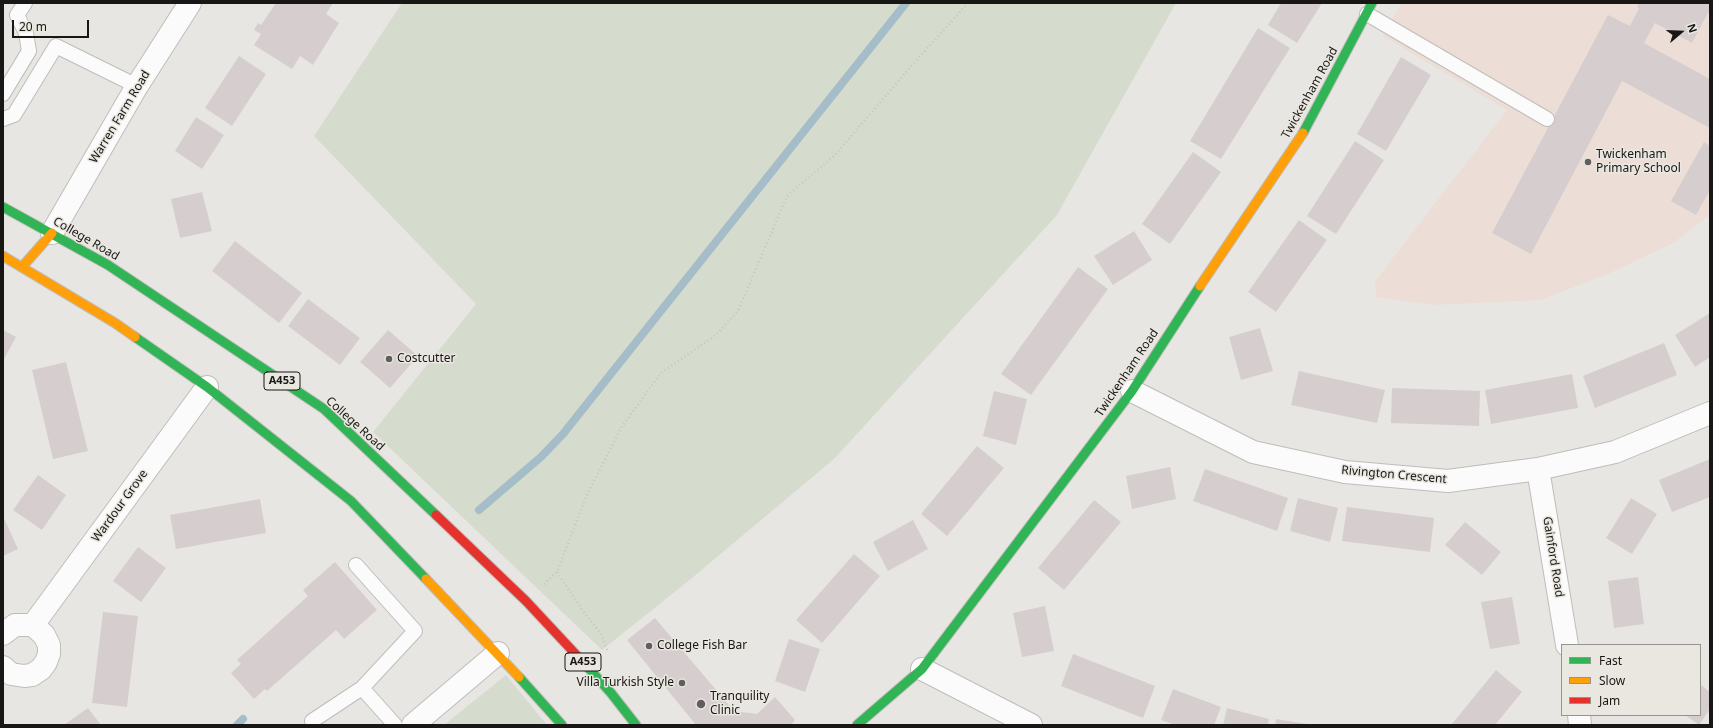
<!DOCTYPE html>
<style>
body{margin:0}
#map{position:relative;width:1713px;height:728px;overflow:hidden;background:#e8e6e2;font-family:"Noto Sans",sans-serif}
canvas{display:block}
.frame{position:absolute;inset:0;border:4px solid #181715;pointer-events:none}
.legend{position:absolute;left:1561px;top:644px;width:140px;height:72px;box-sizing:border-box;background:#eae7e0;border:1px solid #96948f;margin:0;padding:5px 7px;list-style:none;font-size:12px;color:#181715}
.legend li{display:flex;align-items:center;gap:8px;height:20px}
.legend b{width:20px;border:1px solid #96948f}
.north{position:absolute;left:1661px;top:12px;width:40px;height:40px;-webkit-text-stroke:3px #eae7e0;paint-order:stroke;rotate:71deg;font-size:11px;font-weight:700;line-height:16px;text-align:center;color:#181715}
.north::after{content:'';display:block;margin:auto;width:14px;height:18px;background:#181715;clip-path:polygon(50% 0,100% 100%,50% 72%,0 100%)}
.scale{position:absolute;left:12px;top:20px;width:77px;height:18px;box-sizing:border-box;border:2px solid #181715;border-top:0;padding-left:5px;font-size:12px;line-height:14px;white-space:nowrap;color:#181715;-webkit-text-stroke:3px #eae7e0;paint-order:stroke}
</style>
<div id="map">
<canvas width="1713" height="728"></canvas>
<div class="frame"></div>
<ul class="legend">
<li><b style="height:5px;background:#30b455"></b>Fast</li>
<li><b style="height:5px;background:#ff9f0a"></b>Slow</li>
<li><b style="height:5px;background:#e5322d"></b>Jam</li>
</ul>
<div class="north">N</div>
<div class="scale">20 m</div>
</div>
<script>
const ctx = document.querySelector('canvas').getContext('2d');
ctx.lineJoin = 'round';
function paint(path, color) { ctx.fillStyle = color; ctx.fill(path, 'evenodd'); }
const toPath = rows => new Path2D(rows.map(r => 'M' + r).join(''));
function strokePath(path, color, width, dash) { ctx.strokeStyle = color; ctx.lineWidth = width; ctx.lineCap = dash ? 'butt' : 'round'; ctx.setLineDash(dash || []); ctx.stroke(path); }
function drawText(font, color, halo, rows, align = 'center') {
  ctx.font = font + ' "Noto Sans",sans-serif'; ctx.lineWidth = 3; ctx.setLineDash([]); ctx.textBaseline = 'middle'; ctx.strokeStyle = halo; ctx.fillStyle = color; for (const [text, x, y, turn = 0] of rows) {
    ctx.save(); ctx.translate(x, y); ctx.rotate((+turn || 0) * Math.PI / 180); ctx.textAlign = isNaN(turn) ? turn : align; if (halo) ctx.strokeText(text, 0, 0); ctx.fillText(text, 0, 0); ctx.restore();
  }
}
paint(toPath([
 [1401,3,1710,3,1710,215,1673,243,1610,273,1541,300,1433,305,1376,297,1375,281,1507,110,1383,36]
]), '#ecded6');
paint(toPath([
 [402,3,1176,3,1057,215,834,459,686,583,602,650,373,432,476,304,314,136],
 [506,675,547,725,444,725]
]), '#d5dcce');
strokePath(toPath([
 [479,510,541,457,563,434,906,3],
 [237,725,243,719]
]), '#a5bdc8', 8);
paint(toPath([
 [276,3,333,3,326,14,339,23,313,65,300,56,292,69,254,45,261,34,254,30,258,23,261,25],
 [1281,3,1322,3,1297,43,1268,25],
 [1639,3,1710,3,1710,9,1692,43,1655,23,1644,43,1710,79,1710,128,1622,81,1531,254,1492,233,1608,15,1630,26,1639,8,1637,7],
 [1258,28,1290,48,1221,159,1190,141],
 [239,56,266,74,232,126,205,108],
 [1401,57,1431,75,1386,151,1357,134],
 [196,117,224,135,202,169,175,151],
 [1355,141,1384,160,1336,234,1307,216],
 [1704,142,1710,146,1710,190,1696,215,1671,201],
 [1193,152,1221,172,1170,244,1142,224],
 [202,192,212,231,180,238,171,199],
 [1299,220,1327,240,1276,312,1248,292],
 [1134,231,1152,260,1113,285,1094,256],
 [235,241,302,293,279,323,212,271],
 [1078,267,1108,289,1031,395,1001,374],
 [308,299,360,338,340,365,288,326],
 [1710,313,1710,357,1695,367,1675,335],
 [1260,328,1273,371,1241,380,1229,337],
 [3,330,16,337,3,361],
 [388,330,418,356,390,388,360,362],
 [1664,343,1677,375,1595,408,1583,376],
 [66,362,88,451,53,459,32,370],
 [1299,371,1385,390,1377,423,1291,405],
 [1572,374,1578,408,1491,424,1485,390],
 [1392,388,1480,391,1479,426,1391,423],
 [994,391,1027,399,1016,445,983,436],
 [977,446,1004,468,947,536,921,514],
 [1710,459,1710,497,1672,512,1659,480],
 [1170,467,1176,499,1132,509,1126,476],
 [1205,469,1288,498,1277,531,1193,501],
 [38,475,66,495,42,530,13,510],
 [1298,498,1338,508,1330,542,1290,531],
 [1631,498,1657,514,1632,554,1606,538],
 [260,499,266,533,176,549,170,515],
 [1094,500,1121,522,1064,590,1038,568],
 [1347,507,1434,518,1430,552,1342,541],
 [3,516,18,549,3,556],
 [913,520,928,549,888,571,873,542],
 [1465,522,1501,552,1482,575,1445,545],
 [138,547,166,568,141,602,113,581],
 [854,554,880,576,822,643,796,620],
 [335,562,377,610,344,639,336,630,267,691,265,689,254,699,231,673,241,664,237,660,308,596,303,590],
 [1638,577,1644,624,1614,628,1608,581],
 [1512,597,1520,644,1490,649,1481,602],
 [1045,606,1054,651,1022,657,1013,613],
 [103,612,138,616,127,707,92,703],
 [655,618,734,711,757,714,775,697,795,720,791,725,696,725,627,640],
 [789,639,820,649,805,692,775,681],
 [1073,654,1155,686,1143,718,1061,686],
 [1496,670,1522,692,1495,725,1451,725],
 [1700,684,1710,692,1710,709,1699,725,1685,715,1700,715],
 [1173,689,1221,707,1214,725,1175,725,1161,720],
 [88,708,101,725,64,725,71,720],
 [1227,708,1269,719,1268,725,1223,725],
 [1276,719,1307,724,1307,725,1275,725]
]), '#d6cece');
const lane = toPath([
 [1367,14,1547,119],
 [3,94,29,51,26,33,17,15,25,3],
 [3,119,14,115,56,46,137,86],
 [362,688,395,725],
 [312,721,362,688,415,631,356,565]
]);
const street = toPath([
 [52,233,137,86,190,3],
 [1132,391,1253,452,1345,472,1448,481,1538,469,1615,452,1710,413],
 [1538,469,1567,645],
 [33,625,207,387],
 [3,634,15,625,33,625,44,635,49,645,49,654,46,662,41,669,32,675,24,676,11,674,3,667],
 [922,669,1031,725],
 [1579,715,1580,725],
 [413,725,498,653]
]);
const fast = toPath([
 [1303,133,1372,3],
 [3,207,108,265,324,409,436,515],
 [135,337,207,387,351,501,426,579],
 [582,661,611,693,636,725],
 [519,677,562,725],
 [857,725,922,669,1132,391,1200,286]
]);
const slow = toPath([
 [3,256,115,323,135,337],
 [22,267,52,233],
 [1200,286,1303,133],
 [426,579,519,677]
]);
const jam = toPath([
 [436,515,526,601,582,661]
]);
strokePath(lane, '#bfbdba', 16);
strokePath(street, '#bfbdba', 24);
strokePath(fast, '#bfbdba', 11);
strokePath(slow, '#bfbdba', 11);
strokePath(jam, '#bfbdba', 11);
strokePath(toPath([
 [557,572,583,611,601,634,608,652],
 [544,584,557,572,586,497,621,428,661,373,716,335,738,311,787,196,835,155,907,71,968,3]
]), '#c6c5c4', 2.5, [1, 3]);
strokePath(lane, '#fcfbfb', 14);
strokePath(street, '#fcfbfb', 22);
strokePath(fast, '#30b455', 9);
strokePath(slow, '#ff9f0a', 9);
strokePath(jam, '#e5322d', 9);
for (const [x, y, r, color] of [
 [1588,162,4,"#615f5d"],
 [389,359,4,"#615f5d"],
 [649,646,4,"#615f5d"],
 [682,683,4,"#615f5d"],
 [701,704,5,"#615f5d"]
]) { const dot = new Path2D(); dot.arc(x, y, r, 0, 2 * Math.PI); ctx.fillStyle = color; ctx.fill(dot); strokePath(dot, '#eae7e0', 1.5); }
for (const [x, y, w] of [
 [282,381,36],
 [583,662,36]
]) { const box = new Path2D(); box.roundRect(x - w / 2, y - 9, w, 18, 3); ctx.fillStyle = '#eae7e0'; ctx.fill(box); strokePath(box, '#181715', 1); }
drawText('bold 11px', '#181715', null, [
 ["A453",282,381],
 ["A453",583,662]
]);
drawText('12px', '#181715', '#eae7e0', [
 ["Twickenham Road",1310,93,-61],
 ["Warren Farm Road",120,117,-59],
 ["College Road",86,239,30],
 ["Twickenham Road",1127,373,-56],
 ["College Road",355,424,42],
 ["Rivington Crescent",1394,475,5],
 ["Wardour Grove",120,506,-54],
 ["Gainford Road",1553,557,81]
]);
drawText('12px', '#181715', '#eae7e0', [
 ["Twickenham",1596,155],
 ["Primary School",1596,169],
 ["Costcutter",397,359],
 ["College Fish Bar",657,646],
 ["Villa Turkish Style",674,683,"right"],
 ["Tranquility",710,697],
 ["Clinic",710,711]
], 'left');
</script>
